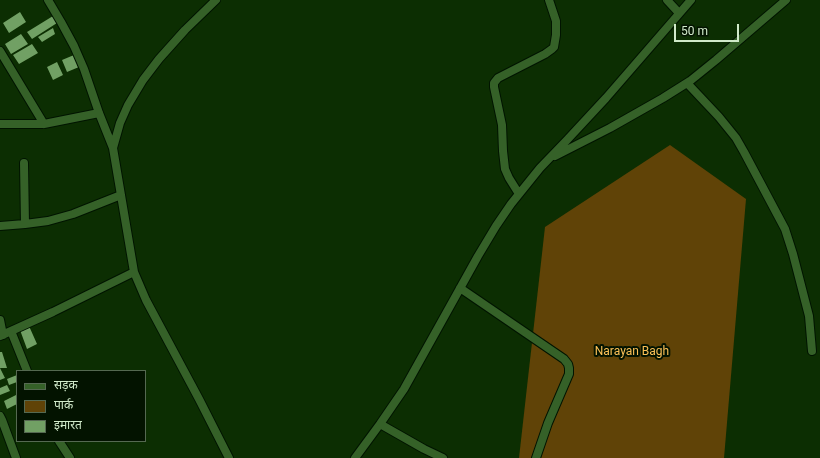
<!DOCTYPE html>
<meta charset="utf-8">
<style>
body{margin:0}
#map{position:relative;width:820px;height:458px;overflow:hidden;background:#0c2e02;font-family:Roboto,"Noto Sans Devanagari",sans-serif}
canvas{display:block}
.legend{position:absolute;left:16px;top:370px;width:130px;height:72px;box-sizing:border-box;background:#031300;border:1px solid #556951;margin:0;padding:5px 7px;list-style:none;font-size:12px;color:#d1eaca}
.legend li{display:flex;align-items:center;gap:8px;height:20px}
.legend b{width:20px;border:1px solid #556951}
.scale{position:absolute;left:674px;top:24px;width:65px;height:18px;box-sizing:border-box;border:2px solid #d1eaca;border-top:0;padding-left:5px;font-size:12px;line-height:14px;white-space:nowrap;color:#d1eaca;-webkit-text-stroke:3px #031300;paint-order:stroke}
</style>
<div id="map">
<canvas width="820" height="458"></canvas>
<ul class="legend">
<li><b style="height:5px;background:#356128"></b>सड़क</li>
<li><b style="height:11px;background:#604307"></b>पार्क</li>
<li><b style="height:11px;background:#71a064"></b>इमारत</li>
</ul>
<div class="scale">50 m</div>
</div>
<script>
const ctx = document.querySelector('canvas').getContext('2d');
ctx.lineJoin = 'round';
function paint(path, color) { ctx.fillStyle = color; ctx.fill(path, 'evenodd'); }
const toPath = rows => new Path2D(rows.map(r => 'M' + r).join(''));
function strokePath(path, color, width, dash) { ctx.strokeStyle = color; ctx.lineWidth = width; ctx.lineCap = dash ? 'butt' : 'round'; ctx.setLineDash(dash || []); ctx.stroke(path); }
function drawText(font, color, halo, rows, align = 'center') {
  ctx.font = font + ' Roboto,sans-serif'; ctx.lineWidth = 4; ctx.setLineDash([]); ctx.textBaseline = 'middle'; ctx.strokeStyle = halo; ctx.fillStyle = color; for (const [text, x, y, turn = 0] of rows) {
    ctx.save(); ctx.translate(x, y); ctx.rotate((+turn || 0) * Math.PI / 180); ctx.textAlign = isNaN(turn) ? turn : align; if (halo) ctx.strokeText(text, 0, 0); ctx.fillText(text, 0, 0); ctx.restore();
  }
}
paint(toPath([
 [670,145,746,199,724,458,519,458,545,227]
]), '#604307');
paint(toPath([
 [20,12,26,22,9,33,3,23],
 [53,16,57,23,32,39,27,32],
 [53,28,55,34,42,42,38,37],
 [21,34,28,44,11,54,5,44],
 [32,44,38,53,19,64,13,55],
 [74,55,79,67,67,72,62,60],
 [57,62,63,75,53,80,47,67],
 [29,326,37,344,27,349,20,330],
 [0,352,2,352,7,368,0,368,5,378,0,380],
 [17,375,17,382,9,385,7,379],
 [7,385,10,391,0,395,0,388],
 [16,395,17,404,7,409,4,401]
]), '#71a064');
const street = toPath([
 [48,0,61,22,74,46,84,69,99,113,113,148],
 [216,0,185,30,159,59,143,80,128,105,120,123,113,148,134,272,146,300,199,399,229,458],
 [667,0,679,13],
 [0,51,44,124],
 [687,83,719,117,736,138,744,152,785,229,793,254,809,316,812,351],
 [0,124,44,124,99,113],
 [555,156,610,128,663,98,690,81,716,60,786,0],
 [24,163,25,224],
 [519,194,509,178,505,169,503,151,502,125,494,87,494,83,498,78,545,54,552,49,554,47,556,35,556,21,549,0],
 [0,226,25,224,48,221,73,214,121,195],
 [460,288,564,359,568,364,569,368,569,374,548,423,536,458],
 [0,320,3,335],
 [11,331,27,371],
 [0,336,53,312,134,272],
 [0,416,2,420,16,458],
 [380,424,424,449,443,458],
 [59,441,70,458],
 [355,458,380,424,404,389,478,256,496,226,511,204,540,168,567,140,606,98,691,0]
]);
strokePath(street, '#011400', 10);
strokePath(street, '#356128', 8);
drawText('12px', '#fbc057', '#031300', [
 ["Narayan Bagh",632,352]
]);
</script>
